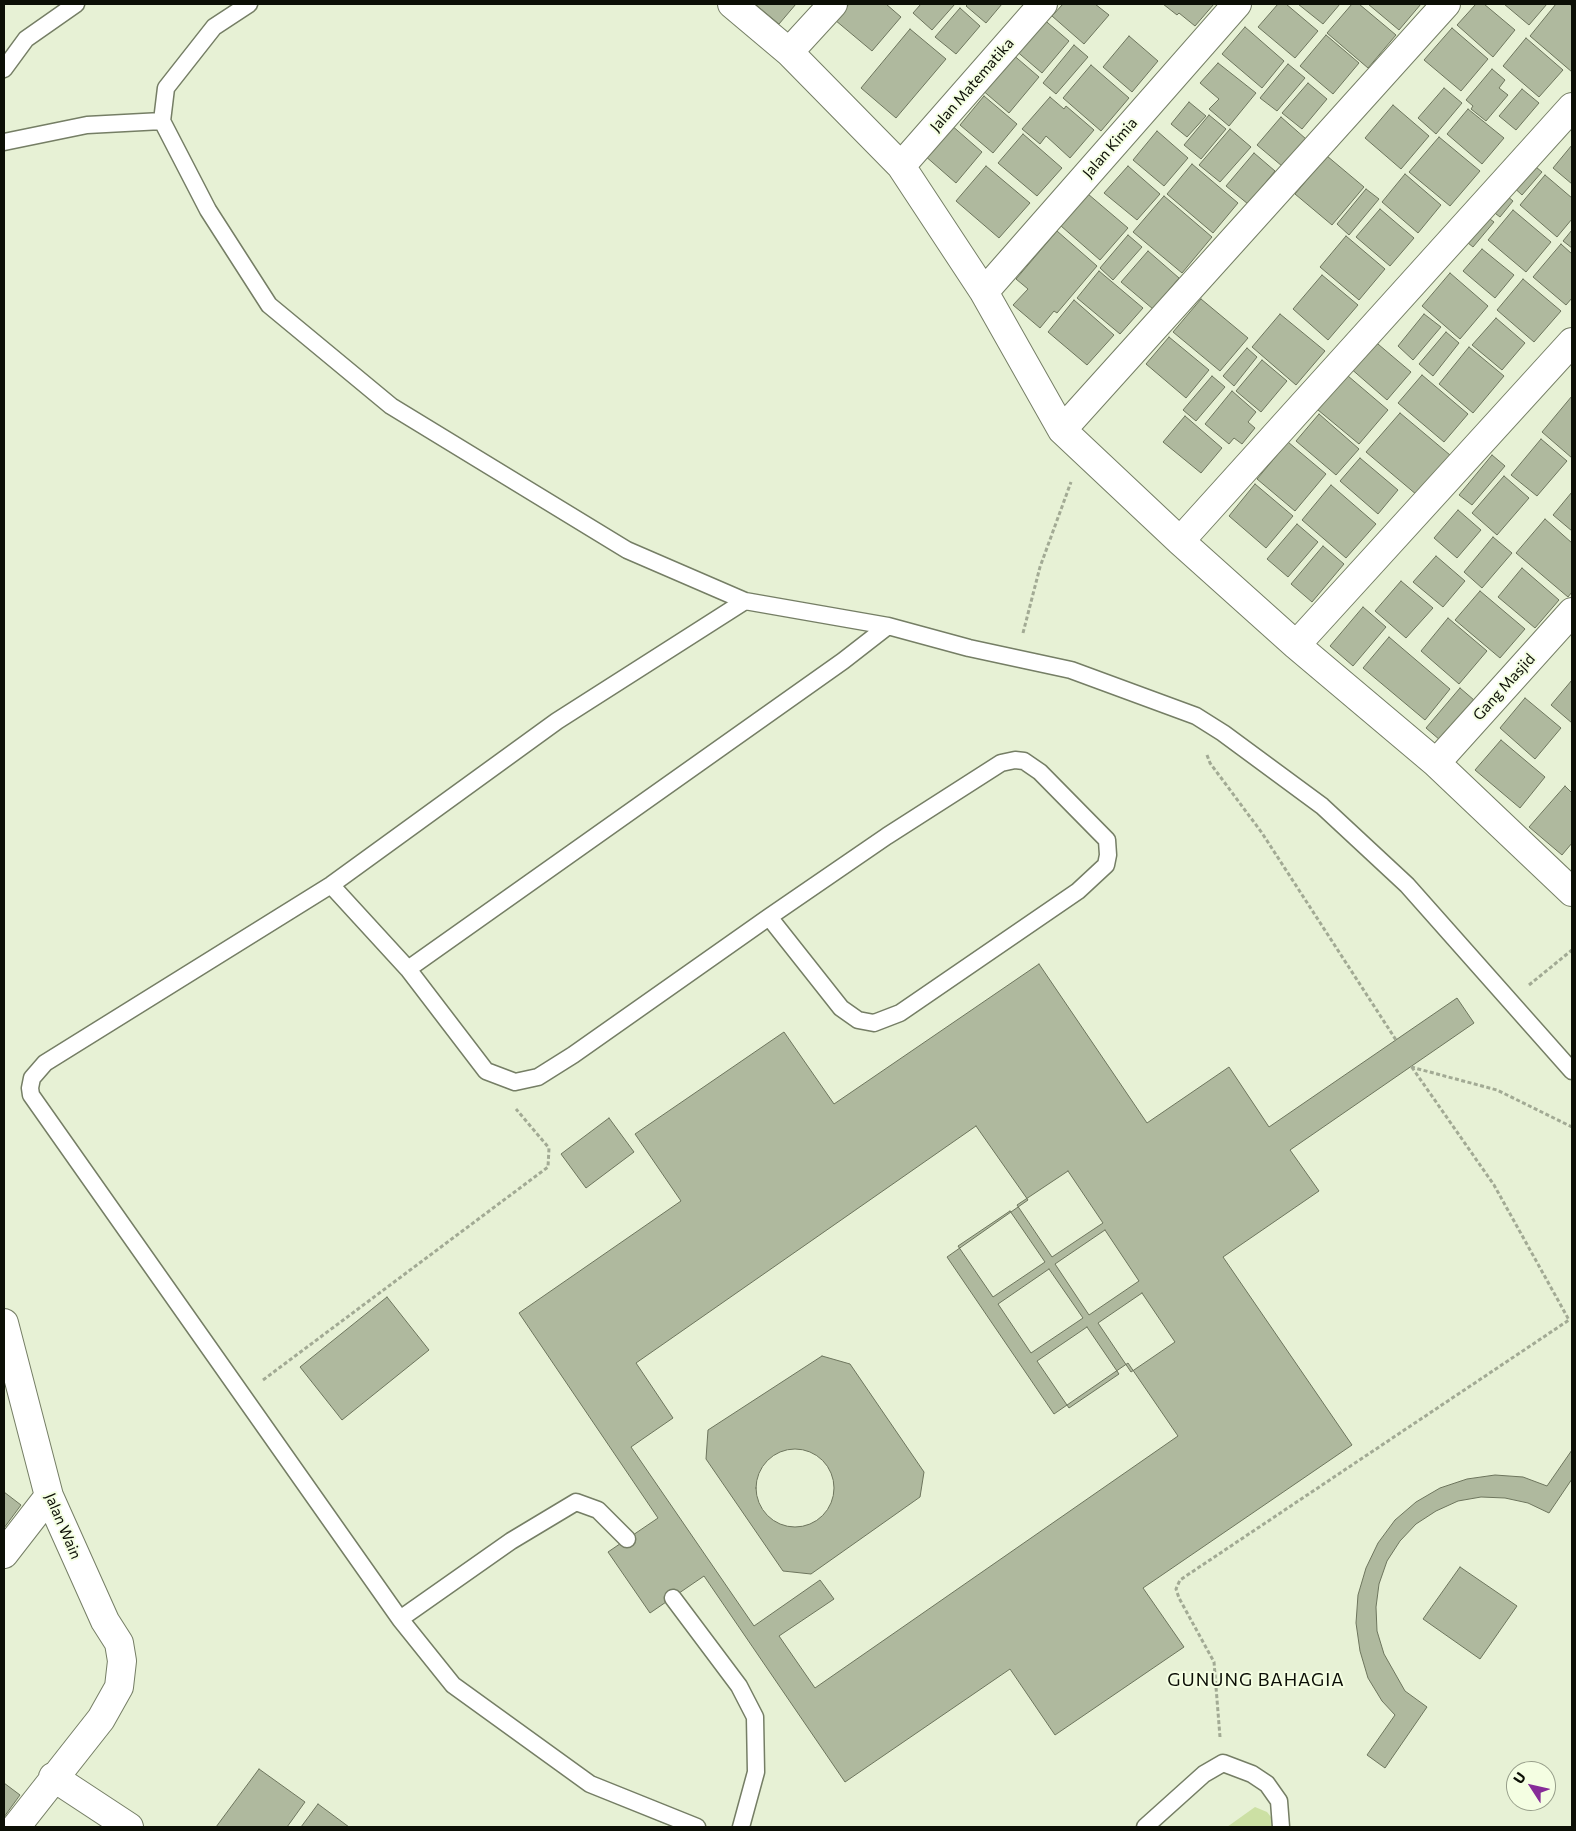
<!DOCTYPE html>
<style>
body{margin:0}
#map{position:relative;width:1576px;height:1831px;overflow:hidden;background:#e7f1d5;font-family:Commissioner,sans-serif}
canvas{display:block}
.frame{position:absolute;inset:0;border:5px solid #0c0f06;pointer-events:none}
.north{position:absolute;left:1506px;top:1761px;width:50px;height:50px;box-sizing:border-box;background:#f4fee2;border:1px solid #979e8a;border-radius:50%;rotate:305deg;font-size:14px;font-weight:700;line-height:20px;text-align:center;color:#0c0f06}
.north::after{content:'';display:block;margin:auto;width:18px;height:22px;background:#862c98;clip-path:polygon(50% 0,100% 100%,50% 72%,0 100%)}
</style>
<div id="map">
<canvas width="1576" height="1831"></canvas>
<div class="frame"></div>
<div class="north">U</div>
</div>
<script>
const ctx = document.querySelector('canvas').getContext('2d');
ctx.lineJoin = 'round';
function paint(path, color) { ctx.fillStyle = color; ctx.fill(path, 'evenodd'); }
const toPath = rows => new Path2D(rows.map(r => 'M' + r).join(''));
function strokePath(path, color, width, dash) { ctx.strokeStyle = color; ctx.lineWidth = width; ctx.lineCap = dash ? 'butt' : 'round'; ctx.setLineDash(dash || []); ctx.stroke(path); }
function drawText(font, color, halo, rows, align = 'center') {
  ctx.font = font + ' Commissioner,sans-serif'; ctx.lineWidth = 4; ctx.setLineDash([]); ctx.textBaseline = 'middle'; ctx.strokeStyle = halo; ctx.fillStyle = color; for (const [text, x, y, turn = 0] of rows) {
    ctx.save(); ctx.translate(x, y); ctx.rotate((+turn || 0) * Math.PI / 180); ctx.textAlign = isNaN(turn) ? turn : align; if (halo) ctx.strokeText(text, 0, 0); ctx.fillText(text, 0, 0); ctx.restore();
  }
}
paint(toPath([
 [1255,1807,1267,1812,1271,1817,1272,1827,1227,1827]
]), '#cce0a4');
const building = toPath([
 [755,4,796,4,779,24,755,4],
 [849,4,886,4,901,17,872,51,835,20,849,4],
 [921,4,955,4,932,30,913,13,921,4],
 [968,4,1002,4,986,23,966,6,968,4],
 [1063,4,1095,4,1109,15,1084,44,1052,16,1063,4],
 [1163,4,1214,4,1195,26,1179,13,1177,15,1163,4],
 [1278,4,1286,4,1318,31,1295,58,1258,27,1278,4],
 [1298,4,1340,4,1323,24,1298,4],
 [1352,4,1359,4,1396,35,1368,68,1327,33,1352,4],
 [1368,4,1421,4,1399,30,1368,4],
 [1476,4,1484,4,1515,30,1493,57,1457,25,1476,4],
 [1504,4,1547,4,1529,25,1504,4],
 [1556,4,1569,4,1572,6,1572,72,1530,36,1556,4],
 [960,8,980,26,956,54,935,37,960,8],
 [1041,17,1069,41,1042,73,1014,49,1041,17],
 [1245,27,1284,61,1262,88,1222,54,1245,27],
 [1452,28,1488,59,1461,91,1424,60,1452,28],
 [910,29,946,59,896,118,861,88,910,29],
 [1326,35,1359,63,1333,94,1300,66,1326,35],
 [1129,36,1158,61,1132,92,1103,67,1129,36],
 [1526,38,1563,70,1539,97,1503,66,1526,38],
 [1074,45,1088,57,1056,94,1043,83,1074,45],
 [1011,53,1039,77,1009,113,981,89,1011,53],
 [1218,63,1256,93,1229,126,1209,109,1219,99,1200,83,1218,63],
 [1288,64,1305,78,1277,111,1260,98,1288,64],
 [1091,65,1129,98,1101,131,1063,98,1091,65],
 [1492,69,1505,80,1499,88,1508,95,1486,121,1471,109,1473,106,1466,100,1492,69],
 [1308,83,1327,99,1302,129,1282,113,1308,83],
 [1444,88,1462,103,1436,134,1418,118,1444,88],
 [1522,89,1539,103,1516,130,1499,116,1522,89],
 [984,96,1017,124,993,153,960,125,984,96],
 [1050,97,1064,109,1066,106,1094,130,1070,158,1046,136,1040,144,1022,129,1050,97],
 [1189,102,1206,116,1187,137,1171,124,1189,102],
 [1393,105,1429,136,1401,169,1365,138,1393,105],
 [1468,109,1504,138,1482,164,1447,134,1468,109],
 [1209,115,1226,129,1201,159,1184,145,1209,115],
 [1281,117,1306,139,1282,166,1257,145,1281,117],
 [950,124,982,152,956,183,924,155,950,124],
 [1230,129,1251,147,1220,182,1199,165,1230,129],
 [1157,131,1188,158,1164,186,1133,160,1157,131],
 [1023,134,1062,168,1037,196,998,163,1023,134],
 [1439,137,1480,171,1450,206,1409,172,1439,137],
 [1572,145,1572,184,1553,168,1572,145],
 [1254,153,1275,171,1248,204,1226,186,1254,153],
 [1327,156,1364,187,1332,225,1295,194,1327,156],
 [1530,162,1542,172,1522,195,1510,184,1530,162],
 [1192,164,1238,203,1213,233,1167,194,1192,164],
 [986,166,1030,203,999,238,956,201,986,166],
 [1128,166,1160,194,1137,220,1104,193,1128,166],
 [1405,174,1441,205,1418,233,1382,202,1405,174],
 [1545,175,1572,198,1572,219,1557,237,1520,205,1545,175],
 [1366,189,1379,199,1349,235,1337,224,1366,189],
 [1501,191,1513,201,1500,217,1487,207,1501,191],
 [1088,194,1128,228,1100,260,1061,226,1088,194],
 [1164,196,1212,237,1182,273,1133,232,1164,196],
 [1380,209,1414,238,1390,266,1356,237,1380,209],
 [1513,210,1551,242,1526,272,1488,240,1513,210],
 [1483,214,1494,222,1473,247,1462,238,1483,214],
 [1572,230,1572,248,1563,241,1572,230],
 [1057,231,1097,266,1057,313,1054,311,1040,328,1013,305,1028,289,1016,279,1057,231],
 [1128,235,1142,247,1113,280,1100,268,1128,235],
 [1346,236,1385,269,1359,300,1320,267,1346,236],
 [1561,244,1572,254,1572,298,1566,305,1533,277,1561,244],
 [1482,249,1514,275,1495,298,1463,271,1482,249],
 [1148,251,1179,278,1153,309,1121,282,1148,251],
 [1099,271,1143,308,1120,334,1077,298,1099,271],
 [1450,273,1488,306,1460,339,1422,306,1450,273],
 [1322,275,1358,305,1328,340,1293,309,1322,275],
 [1523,279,1561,311,1534,342,1497,310,1523,279],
 [1201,299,1248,338,1220,371,1173,332,1201,299],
 [1074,300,1114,335,1087,365,1048,332,1074,300],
 [1280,314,1325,351,1296,385,1252,347,1280,314],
 [1424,314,1441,327,1413,360,1398,346,1424,314],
 [1496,318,1525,343,1502,370,1472,345,1496,318],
 [1446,332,1459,343,1433,376,1419,364,1446,332],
 [1169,337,1209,370,1186,398,1146,364,1169,337],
 [1372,339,1411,372,1387,400,1349,367,1372,339],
 [1469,347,1504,376,1473,413,1439,384,1469,347],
 [1247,348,1257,357,1234,386,1223,376,1247,348],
 [1262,360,1287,381,1261,412,1236,391,1262,360],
 [1341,370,1388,410,1359,444,1312,405,1341,370],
 [1422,375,1468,414,1444,442,1398,403,1422,375],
 [1212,376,1225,387,1196,421,1183,410,1212,376],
 [1232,391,1256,412,1248,422,1255,428,1242,444,1234,438,1229,444,1205,424,1232,391],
 [1572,396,1572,458,1542,432,1572,396],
 [1400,413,1450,455,1417,495,1366,452,1400,413],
 [1319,414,1359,449,1336,475,1296,441,1319,414],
 [1185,416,1222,448,1201,473,1163,442,1185,416],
 [1541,439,1567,461,1537,496,1511,475,1541,439],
 [1288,442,1326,474,1295,511,1257,479,1288,442],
 [1492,455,1505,466,1472,505,1459,495,1492,455],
 [1360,458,1398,490,1378,514,1340,481,1360,458],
 [1504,476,1529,498,1497,535,1472,513,1504,476],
 [1255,484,1293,516,1266,548,1229,516,1255,484],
 [1331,485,1376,524,1346,558,1302,520,1331,485],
 [1572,492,1572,531,1553,515,1572,492],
 [1458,510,1481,530,1457,558,1434,538,1458,510],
 [1545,519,1572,543,1572,592,1568,597,1516,553,1545,519],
 [1297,524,1318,542,1288,577,1267,559,1297,524],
 [1493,537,1512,553,1482,588,1464,572,1493,537],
 [1323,546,1344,564,1312,602,1291,584,1323,546],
 [1436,556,1465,581,1443,607,1413,582,1436,556],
 [1522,568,1559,600,1535,628,1498,597,1522,568],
 [1401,581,1433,608,1406,638,1375,611,1401,581],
 [1480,591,1525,629,1500,658,1455,620,1480,591],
 [1363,607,1386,627,1353,666,1330,646,1363,607],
 [1448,618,1487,651,1459,684,1421,651,1448,618],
 [1389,637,1450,689,1425,720,1363,668,1389,637],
 [1572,680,1572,723,1551,705,1572,680],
 [1460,688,1474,700,1440,740,1426,728,1460,688],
 [1525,698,1561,728,1535,759,1500,728,1525,698],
 [1501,740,1545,777,1520,808,1475,770,1501,740],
 [1565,786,1572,793,1572,843,1562,855,1529,827,1565,786],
 [1039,964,1147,1123,1229,1067,1269,1127,1457,998,1474,1023,1290,1150,1319,1191,1223,1257,1352,1445,1143,1588,1184,1647,1055,1735,1010,1669,845,1782,704,1576,650,1613,608,1552,658,1518,519,1313,681,1201,635,1134,784,1032,834,1104,1039,964],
 [609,1118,634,1152,586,1188,561,1154,609,1118],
 [976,1126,1028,1200,947,1257,1054,1414,1128,1363,1178,1436,815,1688,779,1636,834,1599,820,1580,754,1626,631,1447,673,1418,636,1363,976,1126],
 [1068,1171,1103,1223,1052,1257,1017,1205,1068,1171],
 [1010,1211,1045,1262,993,1297,958,1246,1010,1211],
 [1105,1230,1139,1281,1089,1315,1055,1264,1105,1230],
 [1049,1269,1083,1318,1031,1353,998,1304,1049,1269],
 [1142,1293,1175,1342,1131,1372,1098,1323,1142,1293],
 [387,1297,429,1350,342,1420,300,1367,387,1297],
 [1087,1327,1119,1374,1069,1408,1037,1361,1087,1327],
 [822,1356,850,1364,924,1472,920,1497,811,1574,783,1571,706,1459,708,1430,822,1356],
 '756 1488a39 39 0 1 1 78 0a39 39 0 1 1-78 0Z',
 [1572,1450,1572,1479,1549,1513,1528,1503,1505,1498,1481,1497,1458,1501,1436,1511,1416,1524,1400,1541,1387,1561,1379,1584,1376,1607,1377,1631,1384,1654,1405,1691,1427,1707,1385,1768,1367,1755,1395,1715,1382,1701,1368,1678,1360,1651,1356,1623,1358,1595,1366,1568,1378,1543,1395,1520,1416,1502,1440,1488,1467,1479,1495,1475,1523,1477,1547,1486,1572,1450],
 [4,1492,21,1505,4,1528,4,1492],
 [1460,1567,1517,1606,1480,1659,1423,1619,1460,1567],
 [259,1769,305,1802,287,1827,216,1827,259,1769],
 [4,1783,20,1795,4,1817,4,1783],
 [318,1804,349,1827,301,1827,318,1804]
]);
paint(building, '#afb99e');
strokePath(building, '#6d755d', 1);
const service = toPath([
 [249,4,214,27,166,88,162,121,208,210,269,305,391,406,627,550,745,601,888,626,969,648,1071,670,1196,716,1223,733,1322,806,1407,885,1572,1071],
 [4,69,26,39,76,4],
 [4,142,87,125,162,121],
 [331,885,408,969,486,1071,515,1082,538,1077,573,1055,769,917,887,836,1001,763,1015,760,1024,761,1040,772,1107,840,1108,855,1106,865,1078,891,900,1013,874,1023,858,1020,841,1008,769,917],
 [408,969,843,661,888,626],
 [673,1598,739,1686,755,1717,756,1772,741,1827],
 [400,1619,511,1541,576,1502,598,1510,627,1539],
 [697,1827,590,1784,453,1685,400,1619,31,1095,30,1088,32,1078,45,1063,331,885,557,721,745,601],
 [1145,1827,1204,1774,1223,1763,1252,1774,1267,1784,1279,1801,1281,1827]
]);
const minor = toPath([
 [732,4,789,52,901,166,984,292,1062,430,1180,541,1296,645,1436,763,1572,892],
 [789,52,833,4],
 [901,166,1043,4],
 [984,292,1237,4],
 [1062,430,1446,4],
 [1180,541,1572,107],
 [1296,645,1572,342],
 [1436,763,1572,612],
 [4,1323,49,1496,105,1621,119,1643,122,1661,119,1687,101,1719,16,1827],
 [4,1554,49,1496],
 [53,1777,129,1827]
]);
strokePath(service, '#757e65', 19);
strokePath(minor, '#757e65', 30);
strokePath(toPath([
 [1023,633,1040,567,1071,482],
 [1207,755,1210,763,1262,833,1396,1040],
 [1529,985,1572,950],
 [1411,1067,1497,1090,1572,1127],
 [263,1380,548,1167,549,1148,516,1109],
 [1220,1737,1214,1662,1179,1598,1176,1589,1180,1580,1569,1320,1494,1185,1411,1066]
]), '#a2aa94', 3, [4, 2.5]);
strokePath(service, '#fff', 16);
strokePath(minor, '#fff', 28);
drawText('15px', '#0c0f06', '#f4fee2', [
 ["Jalan Matematika",972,85,-49],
 ["Jalan Kimia",1110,148,-49],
 ["Gang Masjid",1504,687,-48],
 ["Jalan Wain",63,1526,67]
]);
ctx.letterSpacing = '1px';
drawText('18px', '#0c0f06', '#f4fee2', [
 ["GUNUNG BAHAGIA",1256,1680]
]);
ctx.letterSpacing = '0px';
</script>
